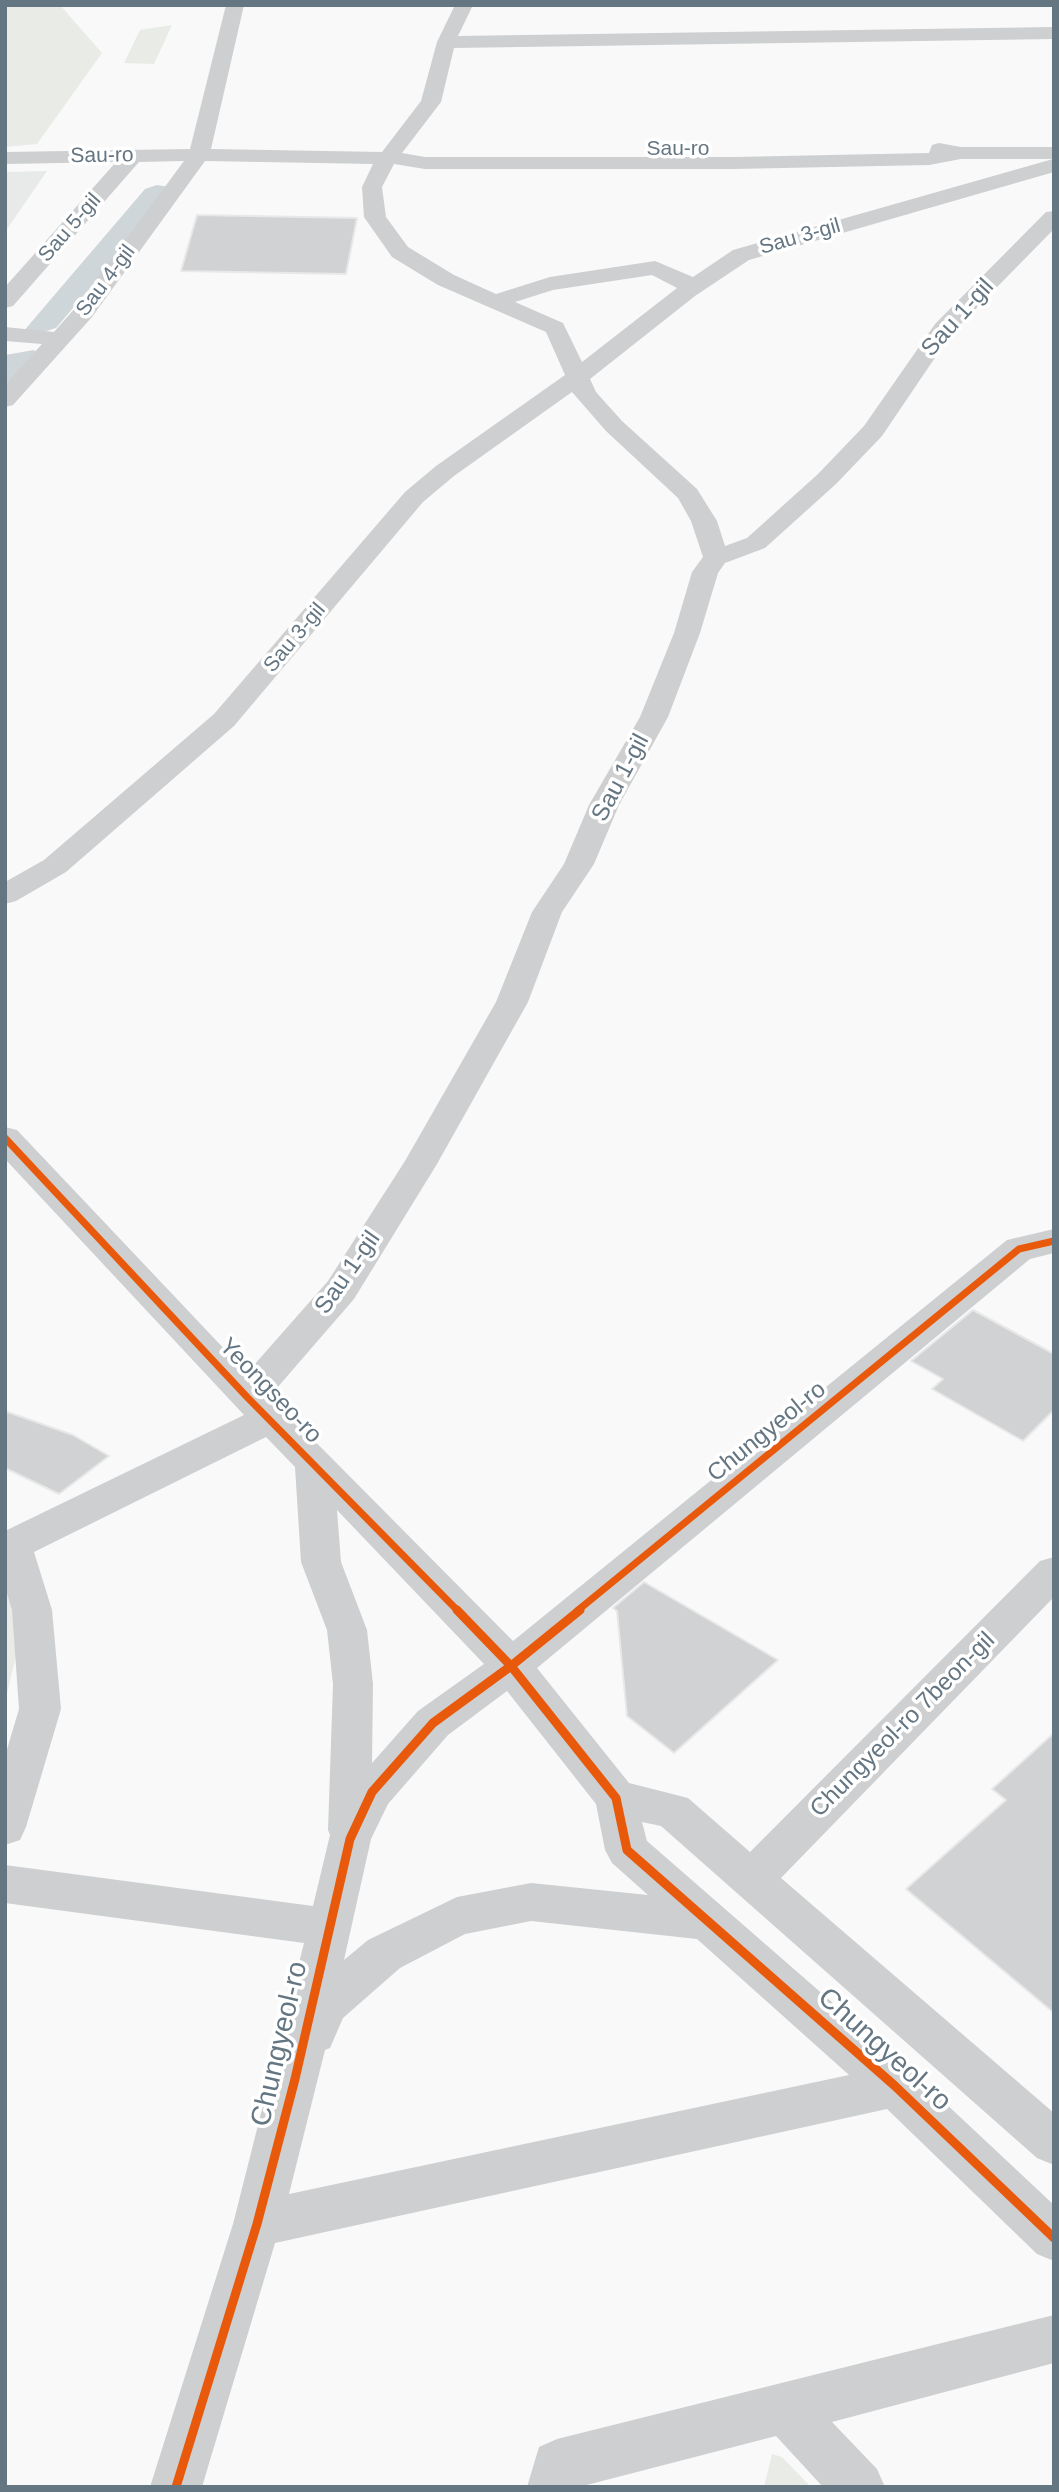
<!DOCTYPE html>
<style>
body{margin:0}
#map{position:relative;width:1059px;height:2492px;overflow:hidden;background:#f9f9f9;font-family:Helvetica,sans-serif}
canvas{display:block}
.frame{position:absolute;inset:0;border:7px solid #657683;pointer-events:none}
</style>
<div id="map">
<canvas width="1059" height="2492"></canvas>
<div class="frame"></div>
</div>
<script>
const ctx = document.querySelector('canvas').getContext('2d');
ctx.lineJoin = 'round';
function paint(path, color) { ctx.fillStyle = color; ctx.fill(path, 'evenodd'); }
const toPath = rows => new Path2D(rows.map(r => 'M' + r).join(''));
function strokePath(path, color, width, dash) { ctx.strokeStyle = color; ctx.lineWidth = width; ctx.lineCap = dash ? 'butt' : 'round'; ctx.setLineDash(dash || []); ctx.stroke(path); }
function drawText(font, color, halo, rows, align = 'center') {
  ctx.font = font + ' Helvetica,sans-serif'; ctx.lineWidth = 7; ctx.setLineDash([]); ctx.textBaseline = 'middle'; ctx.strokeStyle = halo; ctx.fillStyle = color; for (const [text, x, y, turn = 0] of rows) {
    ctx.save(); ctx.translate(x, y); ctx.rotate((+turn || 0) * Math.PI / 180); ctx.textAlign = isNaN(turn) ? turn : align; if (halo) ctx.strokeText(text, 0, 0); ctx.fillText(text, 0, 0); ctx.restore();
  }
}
paint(toPath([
 [47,171,5,232,5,172]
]), '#e8e9e9');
paint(toPath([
 [60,5,102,53,37,144,5,147,5,7],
 [172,25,154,64,124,63,140,30],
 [5,1579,26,1616,5,1701],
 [772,2454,782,2457,811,2487,764,2487]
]), '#e8ebe6');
paint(toPath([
 [157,185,175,188,56,328,34,335,22,333,145,189],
 [34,350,39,355,5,392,5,355]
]), '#ced6d9');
const building = toPath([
 [197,215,357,218,346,274,181,271,197,215],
 [973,1310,1054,1354,1054,1410,1023,1441,932,1389,943,1379,911,1361,973,1310],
 [5,1411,73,1435,109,1456,59,1494,5,1468,5,1411],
 [644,1582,778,1660,674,1753,627,1716,617,1611,613,1608,644,1582],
 [1054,1733,1054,2013,906,1889,1006,1800,992,1789,1054,1733]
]);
paint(building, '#d0d2d3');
strokePath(building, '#e8e8e8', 2);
paint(toPath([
 [226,5,244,5,211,149,382,152,421,101,437,42,455,5,473,5,458,36,1054,27,1054,39,454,48,441,102,402,153,425,157,734,157,929,153,932,145,939,143,961,147,1054,147,1054,172,749,260,695,296,590,379,596,392,622,421,697,489,717,521,725,546,747,538,818,474,864,426,935,324,1046,212,1054,211,1054,229,951,334,882,436,836,484,765,548,725,563,718,573,700,633,668,717,619,805,594,864,562,912,528,1002,437,1164,354,1299,270,1396,513,1641,1007,1240,1054,1229,1054,1253,1030,1259,537,1668,629,1783,688,1798,750,1852,1040,1561,1054,1557,1054,1597,781,1878,1054,2113,1054,2165,1037,2158,661,1826,642,1822,647,1841,911,2071,1054,2205,1054,2261,1037,2254,887,2109,275,2243,202,2487,150,2487,233,2224,304,1943,5,1903,5,1865,313,1906,330,1835,328,1830,333,1684,327,1630,301,1562,295,1467,266,1437,34,1552,52,1610,61,1709,26,1827,20,1840,5,1845,5,1756,19,1709,12,1610,5,1587,5,1531,244,1415,5,1159,5,1127,17,1130,247,1373,328,1281,405,1161,496,1002,532,912,564,864,589,805,640,717,674,633,692,572,703,557,691,521,678,498,606,431,572,392,454,476,423,502,234,726,66,872,16,901,5,904,5,882,44,860,214,714,405,492,436,466,565,375,546,332,438,285,392,257,364,217,362,187,373,164,205,161,92,317,13,405,5,407,5,385,42,344,5,341,5,327,54,332,76,307,184,161,139,162,13,306,5,308,5,287,116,162,5,164,5,152,190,149,226,5],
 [961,159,1053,159,733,250,693,277,655,261,550,277,496,294,454,275,408,247,386,217,382,187,394,164,425,169,734,169,929,165,961,159],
 [652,275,677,288,582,362,563,323,515,302,553,290,652,275],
 [337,1510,484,1664,418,1711,372,1763,373,1684,367,1630,341,1562,337,1510],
 [507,1691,596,1804,605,1850,612,1863,648,1895,531,1883,457,1897,368,1940,344,1960,371,1839,388,1804,448,1735,507,1691],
 [531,1921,697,1939,849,2075,289,2194,325,2050,330,2048,343,2018,400,1968,465,1934,531,1921],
 [1054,2315,1054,2363,832,2422,877,2469,885,2487,823,2487,776,2436,579,2487,527,2487,539,2447,557,2439,1054,2315]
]), '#cecfd0');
strokePath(toPath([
 [5,1138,247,1397,458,1611],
 [577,1611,1019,1249,1054,1241]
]), '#e8590c', 7);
strokePath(toPath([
 [457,1610,511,1666,616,1798,627,1850,895,2086,1054,2238],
 [176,2487,257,2224,295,2079,350,1839,372,1792,433,1723,511,1666,580,1610]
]), '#e8590c', 9);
drawText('21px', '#657683', '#fff', [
 ["Sau-ro",678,149],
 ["Sau-ro",102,156,-1],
 ["Sau 5-gil",70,228,-49],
 ["Sau 3-gil",800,237,-16],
 ["Sau 4-gil",106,281,-53],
 ["Sau 3-gil",295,638,-50]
]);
drawText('24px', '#657683', '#fff', [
 ["Sau 1-gil",958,318,-48],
 ["Sau 1-gil",621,778,-62],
 ["Sau 1-gil",348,1273,-55],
 ["Yeongseo-ro",270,1391,46],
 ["Chungyeol-ro",767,1432,-39],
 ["Chungyeol-ro 7beon-gil",903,1725,-45]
]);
drawText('28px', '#657683', '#fff', [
 ["Chungyeol-ro",280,2044,-77],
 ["Chungyeol-ro",884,2050,42]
]);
</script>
